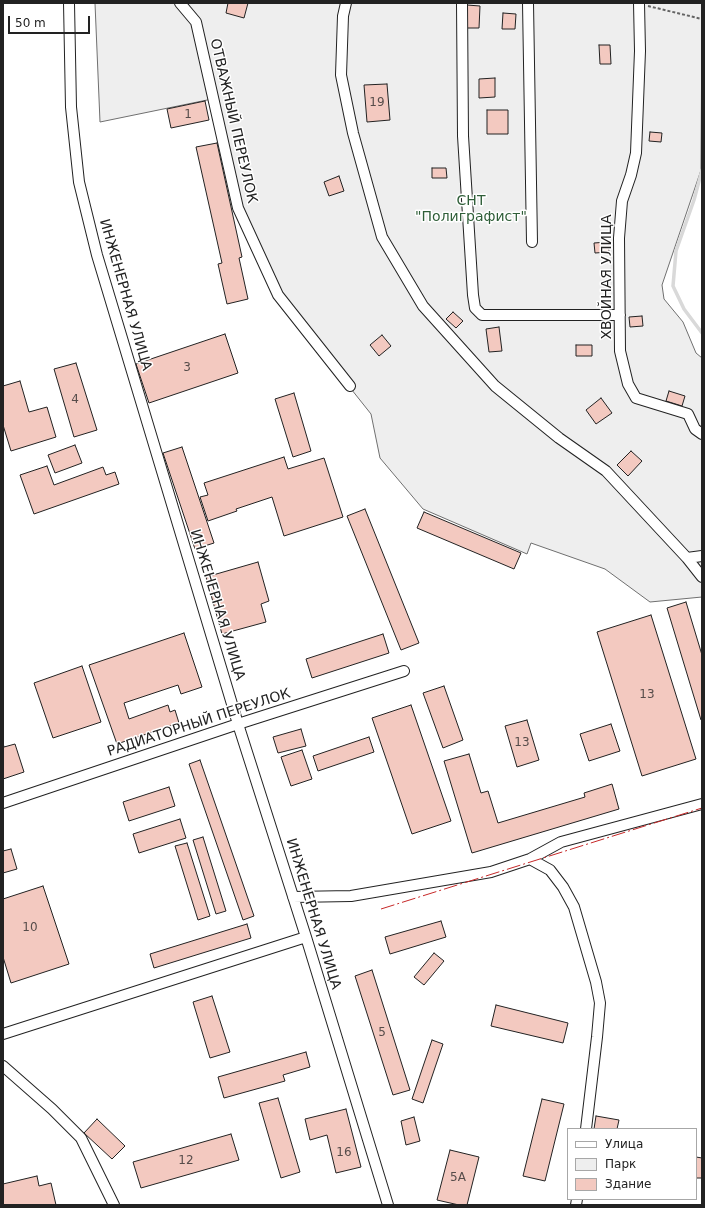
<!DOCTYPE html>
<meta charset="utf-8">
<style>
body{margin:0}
#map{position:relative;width:705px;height:1208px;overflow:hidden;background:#fff;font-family:"DejaVu Sans",sans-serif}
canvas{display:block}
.frame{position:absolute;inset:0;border:4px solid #222;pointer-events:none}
.legend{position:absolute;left:567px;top:1128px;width:130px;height:72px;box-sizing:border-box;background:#fff;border:1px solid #a7a7a7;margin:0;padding:5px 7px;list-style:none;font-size:12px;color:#222}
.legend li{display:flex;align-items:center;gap:8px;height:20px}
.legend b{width:20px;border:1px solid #a7a7a7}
.scale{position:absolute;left:8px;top:16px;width:82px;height:18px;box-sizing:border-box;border:2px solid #222;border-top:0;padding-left:5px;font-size:12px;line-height:14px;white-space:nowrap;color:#222;-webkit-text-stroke:3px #fff;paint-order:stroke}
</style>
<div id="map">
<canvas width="705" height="1208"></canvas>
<div class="frame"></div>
<ul class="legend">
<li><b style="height:5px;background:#fff"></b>Улица</li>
<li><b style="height:11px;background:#eee"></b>Парк</li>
<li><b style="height:11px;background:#f3c9c0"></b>Здание</li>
</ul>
<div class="scale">50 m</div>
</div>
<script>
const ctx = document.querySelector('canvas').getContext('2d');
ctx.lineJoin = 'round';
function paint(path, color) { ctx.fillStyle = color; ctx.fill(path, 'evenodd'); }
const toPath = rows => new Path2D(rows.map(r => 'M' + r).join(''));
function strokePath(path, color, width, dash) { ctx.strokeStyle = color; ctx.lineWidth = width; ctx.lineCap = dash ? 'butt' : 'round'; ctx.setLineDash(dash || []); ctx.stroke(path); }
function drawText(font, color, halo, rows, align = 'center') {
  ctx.font = font + ' "DejaVu Sans",sans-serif'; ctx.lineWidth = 3; ctx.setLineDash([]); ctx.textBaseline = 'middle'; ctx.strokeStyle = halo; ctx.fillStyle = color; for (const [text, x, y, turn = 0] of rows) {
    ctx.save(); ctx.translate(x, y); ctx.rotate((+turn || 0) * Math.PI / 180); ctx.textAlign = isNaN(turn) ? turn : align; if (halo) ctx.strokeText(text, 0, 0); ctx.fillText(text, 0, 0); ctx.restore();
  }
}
const green = toPath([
 [95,3,702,3,701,170,662,285,664,299,683,322,696,353,702,358,702,597,650,602,605,569,531,543,527,554,423,509,380,458,371,414,274,292,245,233,212,99,100,122,95,3]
]);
paint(green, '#eee');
strokePath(green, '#6f6f6f', 1);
strokePath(toPath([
 [702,170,694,200,676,251,673,286,684,309,702,333]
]), '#d9d9d9', 3.5);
const building = toPath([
 [228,3,248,3,244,18,226,13,228,3],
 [467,5,480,6,479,28,466,28,467,5],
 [503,13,516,14,515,29,502,29,503,13],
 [599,45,610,45,611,64,600,64,599,45],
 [495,78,495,97,479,98,479,79,495,78],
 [387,84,390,120,367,122,364,85,387,84],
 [205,101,209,120,171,128,167,109,205,101],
 [487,110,508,110,508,134,487,134,487,110],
 [650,132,662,133,661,142,649,141,650,132],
 [217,143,242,257,239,258,248,299,227,304,218,264,222,263,196,147,217,143],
 [432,168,446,168,447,178,432,178,432,168],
 [339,176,344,191,329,196,324,182,339,176],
 [608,242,609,252,595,253,594,243,608,242],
 [453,312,463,321,456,328,446,319,453,312],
 [642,316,643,326,630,327,629,317,642,316],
 [499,327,502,351,489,352,486,329,499,327],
 [225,334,238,373,149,403,136,364,225,334],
 [382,335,391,346,379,356,370,345,382,335],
 [576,345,592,345,592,356,576,356,576,345],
 [76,363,97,430,74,437,54,369,76,363],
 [20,381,29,412,47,407,56,437,11,451,3,425,3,386,20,381],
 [669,391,685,396,682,406,666,401,669,391],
 [294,393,311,451,293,457,275,399,294,393],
 [601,398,612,413,596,424,586,410,601,398],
 [75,445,82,463,55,473,48,455,75,445],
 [182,447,214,543,195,549,163,453,182,447],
 [631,451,642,461,628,476,617,465,631,451],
 [284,457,288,469,324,458,343,517,284,536,272,497,236,509,237,511,208,521,200,497,208,495,204,483,284,457],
 [47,466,54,485,103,467,106,475,115,472,119,484,34,514,20,475,47,466],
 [365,509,419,643,401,650,347,516,365,509],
 [424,512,521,553,514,569,417,528,424,512],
 [258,562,269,601,261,604,266,622,222,634,206,577,258,562],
 [686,602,702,655,702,720,701,720,667,608,686,602],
 [651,615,696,759,642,776,597,632,651,615],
 [184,633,202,687,181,694,178,685,124,703,129,719,168,705,170,712,175,710,179,723,117,744,89,665,184,633],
 [383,634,389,653,312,678,306,659,383,634],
 [82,666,101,722,53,738,34,683,82,666],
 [444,686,463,740,443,748,423,693,444,686],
 [411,705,451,821,412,834,372,718,411,705],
 [527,720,539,760,517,767,505,726,527,720],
 [611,724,620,751,589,761,580,734,611,724],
 [301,729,306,746,278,753,273,737,301,729],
 [369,737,374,752,318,771,313,756,369,737],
 [3,743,4,747,15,744,24,772,3,779,3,743],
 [302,750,312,779,291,786,281,757,302,750],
 [469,754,481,793,488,791,498,823,585,797,584,793,612,784,619,809,472,853,444,761,469,754],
 [200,760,254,916,243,920,189,764,200,760],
 [169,787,175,806,129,821,123,802,169,787],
 [180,819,186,838,139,853,133,834,180,819],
 [203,837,226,911,216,914,193,840,203,837],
 [187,843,210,916,198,920,175,846,187,843],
 [11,849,17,869,3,873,3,851,11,849],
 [43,886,69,964,11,983,3,957,3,899,43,886],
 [441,921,446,937,390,954,385,937,441,921],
 [247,924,251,938,154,968,150,954,247,924],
 [434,953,444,961,424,985,414,977,434,953],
 [372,970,410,1090,393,1095,355,976,372,970],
 [212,996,230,1052,210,1058,193,1002,212,996],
 [496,1005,568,1023,563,1043,491,1026,496,1005],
 [432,1040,443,1044,423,1103,412,1099,432,1040],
 [306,1052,310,1067,283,1075,285,1081,224,1098,218,1077,306,1052],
 [278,1098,300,1172,281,1178,259,1103,278,1098],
 [542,1099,564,1104,545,1181,523,1176,542,1099],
 [346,1109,361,1167,336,1173,327,1135,310,1140,305,1119,346,1109],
 [596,1116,619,1120,617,1129,594,1129,596,1116],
 [414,1117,420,1141,406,1145,401,1121,414,1117],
 [97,1119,125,1146,112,1159,84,1133,97,1119],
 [231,1134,239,1160,141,1188,133,1162,231,1134],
 [450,1150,479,1157,467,1205,459,1205,437,1200,450,1150],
 [696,1157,702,1158,702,1178,696,1178,696,1157],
 [37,1176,39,1186,51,1183,56,1205,3,1205,3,1184,37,1176]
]);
paint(building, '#f3c9c0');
strokePath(building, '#222', 1);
const minor = toPath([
 [69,3,71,107,79,182,97,255,238,724,306,937,388,1205],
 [180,3,196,22,238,208,278,295,350,386],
 [346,3,343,16,341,75,353,133,382,237,423,306,495,386,559,438,606,471,687,558,702,577],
 [462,3,463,136,473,295,475,308,482,315,620,315],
 [528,3,532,242],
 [639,3,640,51,636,153,631,175,622,201,619,238,620,351,628,384,636,398,688,414,695,429,702,434],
 [687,558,702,556],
 [3,803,238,724,404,671],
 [530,859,550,870,563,887,574,907,596,982,600,1003,597,1037,586,1129],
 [293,897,351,896,491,872,530,859,561,842,702,804],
 [3,1034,306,937],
 [3,1066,52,1109,81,1138,114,1205],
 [576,1205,577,1199]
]);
strokePath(minor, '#222', 12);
strokePath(toPath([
 [648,6,702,19]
]), '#646464', 2, [3, 2]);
strokePath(minor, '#fff', 10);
strokePath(toPath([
 [381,909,702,808]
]), '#c62828', 1, [14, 3, 2, 3]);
drawText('12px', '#564c4a', null, [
 ["19",377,103],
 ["1",188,115],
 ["3",187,368],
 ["4",75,400],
 ["13",647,695],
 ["13",522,743],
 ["10",30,928],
 ["5",382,1033],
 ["16",344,1153],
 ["12",186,1161],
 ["5А",458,1178]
]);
drawText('14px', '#222', '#fff', [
 ["ОТВАЖНЫЙ ПЕРЕУЛОК",233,121,77],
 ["ХВОЙНАЯ УЛИЦА",607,277,-90],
 ["ИНЖЕНЕРНАЯ УЛИЦА",125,295,74],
 ["ИНЖЕНЕРНАЯ УЛИЦА",217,605,73],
 ["РАДИАТОРНЫЙ ПЕРЕУЛОК",199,723,-18],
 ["ИНЖЕНЕРНАЯ УЛИЦА",313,914,73]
]);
drawText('14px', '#2f5e38', '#fff', [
 ["СНТ",471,201],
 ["\"Полиграфист\"",471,217]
]);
</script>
